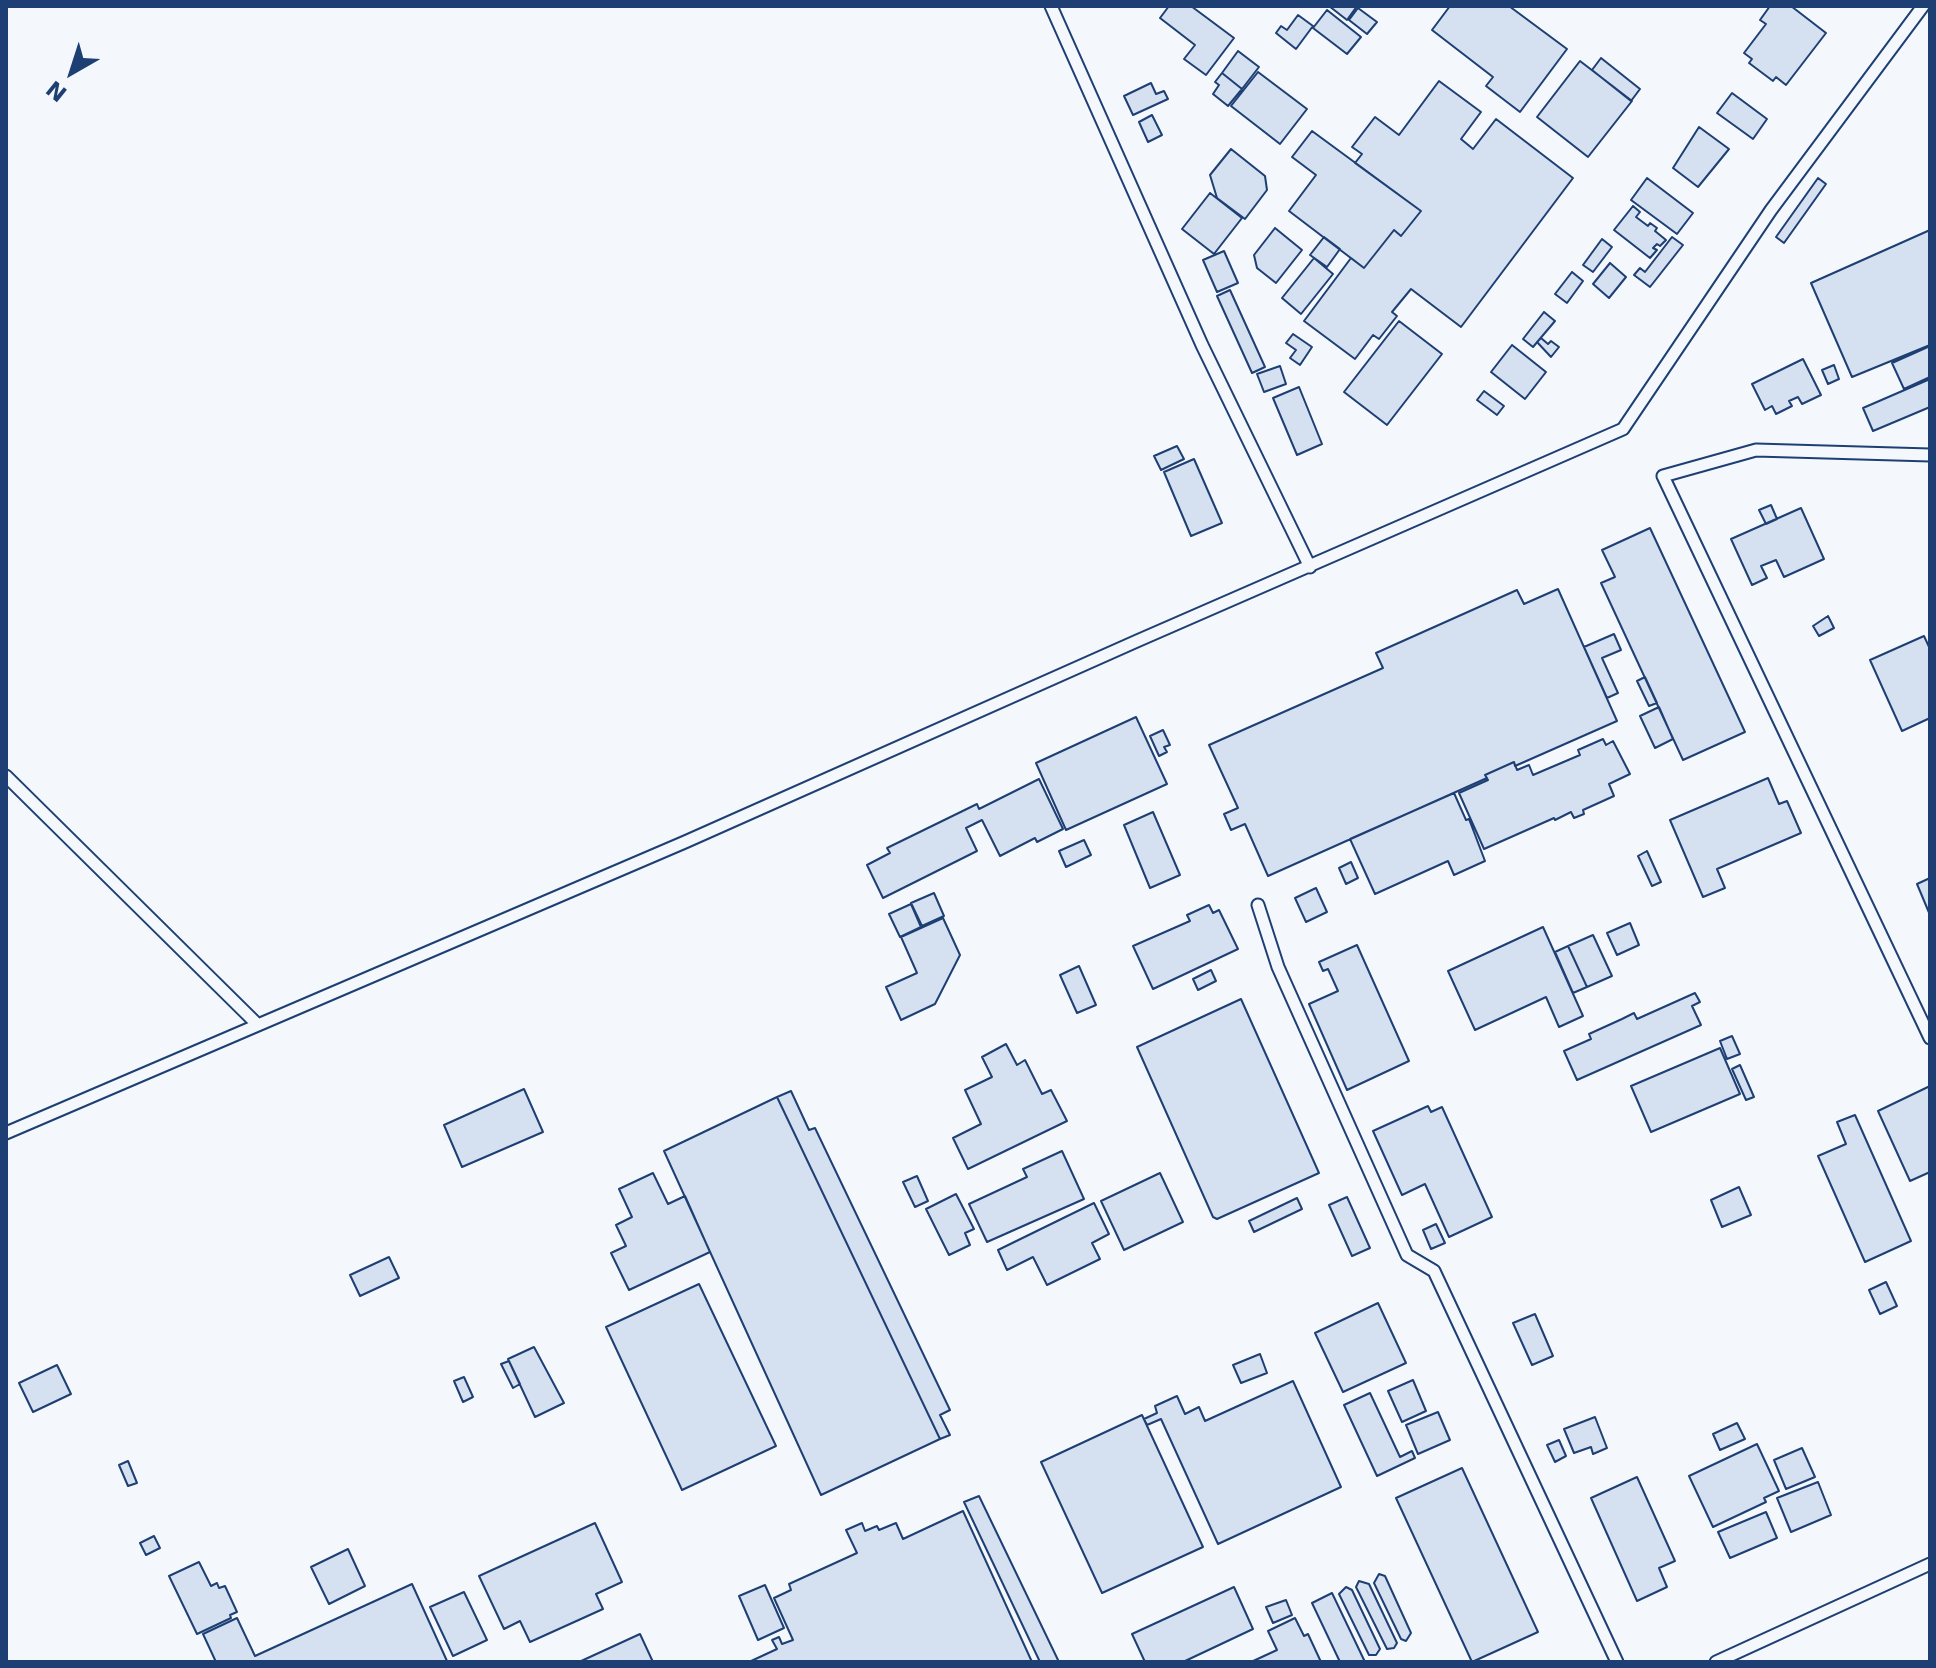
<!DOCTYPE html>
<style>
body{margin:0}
#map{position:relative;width:1936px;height:1668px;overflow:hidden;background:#f4f7fb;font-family:"DejaVu Sans",sans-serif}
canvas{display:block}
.frame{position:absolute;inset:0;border:8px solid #1d3f73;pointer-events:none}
.north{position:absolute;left:32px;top:32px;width:80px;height:80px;-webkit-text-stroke:6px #f4f7fb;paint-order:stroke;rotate:219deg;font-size:22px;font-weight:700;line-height:32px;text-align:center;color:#1d3f73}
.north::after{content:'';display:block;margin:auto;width:28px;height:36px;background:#1d3f73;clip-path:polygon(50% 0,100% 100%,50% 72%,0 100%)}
</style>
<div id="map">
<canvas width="1936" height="1668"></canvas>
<div class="frame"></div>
<div class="north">N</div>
</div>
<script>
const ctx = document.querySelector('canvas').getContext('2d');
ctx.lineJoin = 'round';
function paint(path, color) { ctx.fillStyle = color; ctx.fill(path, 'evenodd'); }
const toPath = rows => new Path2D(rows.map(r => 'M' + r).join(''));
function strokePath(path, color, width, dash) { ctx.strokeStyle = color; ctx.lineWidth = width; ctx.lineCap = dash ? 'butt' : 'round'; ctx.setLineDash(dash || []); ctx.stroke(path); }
const building = toPath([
 [1169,6,1191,6,1234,38,1206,75,1184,59,1195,45,1160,18,1169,6],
 [1329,6,1357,6,1347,20,1329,6],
 [1450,6,1509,6,1567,49,1520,112,1486,86,1493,77,1432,30,1450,6],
 [1770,6,1791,6,1826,33,1786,85,1776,77,1773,81,1749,63,1752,59,1744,53,1766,24,1760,20,1770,6],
 [1358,8,1377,22,1367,34,1349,20,1358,8],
 [1327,10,1361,37,1347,54,1313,28,1327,10],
 [1298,15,1313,26,1296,49,1276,33,1281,26,1287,30,1298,15],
 [1238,51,1259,67,1242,89,1222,73,1238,51],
 [1601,58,1640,89,1631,101,1592,70,1601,58],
 [1580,61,1632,101,1588,157,1537,117,1580,61],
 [1258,72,1307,109,1280,144,1231,106,1258,72],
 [1222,73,1242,89,1228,106,1213,94,1219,85,1215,82,1222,73],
 [1439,81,1481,112,1461,139,1473,149,1496,119,1573,178,1461,327,1411,289,1392,312,1397,316,1379,339,1373,335,1355,359,1304,321,1351,258,1364,268,1394,230,1401,236,1421,211,1355,163,1362,154,1352,147,1375,117,1399,135,1439,81],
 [1151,83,1156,94,1164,91,1168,99,1133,115,1124,96,1151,83],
 [1732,93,1767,119,1753,139,1717,113,1732,93],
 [1152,115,1162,135,1148,142,1139,122,1152,115],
 [1699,127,1729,149,1698,187,1673,168,1699,127],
 [1312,131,1421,211,1401,236,1394,230,1364,268,1289,211,1316,175,1292,157,1312,131],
 [1231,149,1265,176,1267,190,1245,219,1217,198,1210,175,1231,149],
 [1647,178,1693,213,1677,234,1631,200,1647,178],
 [1818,178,1826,184,1784,243,1776,237,1818,178],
 [1210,193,1242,218,1214,254,1182,229,1210,193],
 [1633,206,1640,212,1636,217,1648,226,1650,223,1657,228,1655,231,1666,240,1660,246,1657,244,1653,248,1657,250,1650,258,1614,230,1633,206],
 [1275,228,1302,250,1276,283,1257,268,1254,255,1275,228],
 [1930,230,1930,345,1852,377,1811,283,1930,230],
 [1324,237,1340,249,1327,267,1310,255,1324,237],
 [1672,237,1683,245,1650,287,1634,275,1640,268,1645,272,1672,237],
 [1602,239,1612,247,1593,272,1583,265,1602,239],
 [1224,251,1238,283,1217,292,1203,260,1224,251],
 [1314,258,1333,274,1301,314,1282,298,1314,258],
 [1610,263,1626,277,1609,298,1593,284,1610,263],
 [1572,272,1583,281,1567,303,1555,294,1572,272],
 [1230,290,1265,367,1252,373,1217,296,1230,290],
 [1544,312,1555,321,1533,347,1523,339,1544,312],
 [1399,321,1442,354,1387,425,1344,392,1399,321],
 [1293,334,1312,347,1300,365,1290,358,1296,350,1286,343,1293,334],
 [1541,338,1548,344,1551,341,1559,347,1551,357,1537,342,1541,338],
 [1512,345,1546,372,1525,399,1491,372,1512,345],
 [1930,346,1930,377,1904,389,1892,363,1930,346],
 [1803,359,1821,395,1802,404,1798,397,1789,401,1792,406,1776,414,1772,406,1765,410,1752,384,1803,359],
 [1834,365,1839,379,1828,384,1822,370,1834,365],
 [1280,366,1286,384,1264,392,1257,374,1280,366],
 [1930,379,1930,407,1873,431,1863,408,1930,379],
 [1299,387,1322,444,1297,455,1273,398,1299,387],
 [1484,391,1504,406,1497,415,1477,400,1484,391],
 [1177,446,1184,459,1161,470,1154,456,1177,446],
 [1194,459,1222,523,1191,536,1164,472,1194,459],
 [1771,505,1777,519,1766,524,1759,510,1771,505],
 [1801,508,1824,559,1784,577,1776,560,1761,566,1767,578,1752,585,1731,539,1801,508],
 [1650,528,1745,732,1683,760,1601,583,1615,577,1602,550,1650,528],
 [1558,589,1617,721,1515,766,1514,762,1485,775,1487,778,1268,876,1245,824,1231,830,1224,814,1238,808,1209,745,1383,668,1376,653,1517,590,1524,604,1558,589],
 [1828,616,1834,628,1819,636,1813,626,1828,616],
 [1614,634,1621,650,1602,658,1618,693,1607,698,1584,647,1614,634],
 [1924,636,1930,649,1930,718,1902,731,1870,660,1924,636],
 [1645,677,1657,703,1649,706,1637,681,1645,677],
 [1659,707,1673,739,1655,748,1640,716,1659,707],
 [1136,717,1167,784,1066,830,1036,763,1136,717],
 [1163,730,1170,745,1164,747,1167,752,1159,756,1150,736,1163,730],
 [1603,739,1606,745,1613,741,1630,774,1609,784,1614,796,1583,810,1584,814,1574,818,1571,812,1555,820,1554,818,1484,849,1459,793,1488,780,1485,775,1514,762,1517,770,1529,765,1533,775,1580,755,1578,750,1603,739],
 [1768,778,1779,804,1787,801,1801,833,1717,869,1725,888,1703,897,1670,820,1768,778],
 [1039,779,1063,829,1037,842,1035,838,1000,856,982,820,966,828,977,851,883,898,867,865,890,853,887,848,977,804,979,809,1039,779],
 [1454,793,1466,820,1469,819,1485,861,1454,875,1448,861,1375,894,1350,839,1454,793],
 [1153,812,1180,875,1150,888,1124,825,1153,812],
 [1084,840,1091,855,1066,867,1059,851,1084,840],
 [1647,851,1661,882,1652,886,1638,856,1647,851],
 [1351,862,1358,878,1346,884,1339,868,1351,862],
 [1930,878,1930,915,1917,884,1930,878],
 [1316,888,1327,912,1306,922,1295,898,1316,888],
 [934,893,944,916,922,926,911,903,934,893],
 [911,904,921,927,900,937,889,914,911,904],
 [1209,905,1213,913,1219,910,1238,949,1153,989,1133,946,1190,921,1187,915,1209,905],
 [943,918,960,955,935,1004,901,1020,886,987,917,973,901,937,943,918],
 [1630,923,1639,945,1617,955,1607,933,1630,923],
 [1543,927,1583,1016,1559,1027,1546,997,1475,1030,1448,971,1543,927],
 [1593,935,1612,976,1587,987,1568,946,1593,935],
 [1357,945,1409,1061,1347,1090,1309,1004,1338,991,1328,969,1323,971,1319,962,1357,945],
 [1568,946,1587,987,1573,993,1555,952,1568,946],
 [1079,966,1096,1005,1077,1013,1060,975,1079,966],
 [1211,970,1216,981,1198,990,1193,979,1211,970],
 [1695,993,1700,1002,1692,1006,1701,1025,1577,1080,1564,1051,1591,1039,1589,1034,1622,1019,1634,1013,1637,1019,1695,993],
 [1241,999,1319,1173,1217,1219,1213,1217,1137,1047,1241,999],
 [1732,1036,1740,1054,1727,1059,1720,1041,1732,1036],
 [1006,1044,1017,1065,1025,1060,1042,1094,1051,1090,1067,1121,968,1169,953,1138,981,1124,965,1090,992,1077,982,1057,1006,1044],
 [1720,1048,1740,1094,1651,1132,1631,1086,1720,1048],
 [1740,1065,1754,1097,1746,1100,1732,1069,1740,1065],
 [1930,1086,1930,1172,1910,1181,1878,1111,1930,1086],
 [524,1089,543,1132,462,1167,444,1125,524,1089],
 [791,1091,809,1130,815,1128,950,1410,940,1415,950,1435,940,1439,777,1097,791,1091],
 [777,1097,940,1439,821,1495,664,1151,777,1097],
 [1428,1106,1431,1112,1442,1107,1492,1217,1449,1237,1425,1184,1402,1195,1373,1131,1428,1106],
 [1855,1115,1911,1241,1865,1262,1818,1156,1846,1144,1837,1122,1855,1115],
 [1062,1151,1084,1199,987,1242,969,1204,1027,1177,1023,1169,1062,1151],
 [653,1173,668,1204,685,1196,710,1252,629,1290,611,1253,626,1246,616,1225,632,1217,619,1189,653,1173],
 [1160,1173,1183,1222,1124,1250,1101,1201,1160,1173],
 [917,1176,928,1201,915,1207,903,1182,917,1176],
 [1739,1187,1751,1215,1722,1227,1711,1200,1739,1187],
 [956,1194,974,1229,965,1233,970,1245,949,1255,926,1209,956,1194],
 [1347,1197,1370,1248,1352,1256,1329,1205,1347,1197],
 [1297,1198,1302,1209,1254,1232,1249,1221,1297,1198],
 [1094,1203,1109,1234,1092,1243,1100,1259,1047,1285,1033,1257,1007,1270,998,1250,1094,1203],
 [1436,1224,1445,1243,1431,1249,1423,1230,1436,1224],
 [389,1257,399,1278,360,1296,350,1275,389,1257],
 [1886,1282,1897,1306,1880,1314,1869,1290,1886,1282],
 [699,1284,776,1446,682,1490,606,1327,699,1284],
 [1378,1303,1406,1363,1343,1392,1315,1333,1378,1303],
 [1535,1314,1553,1356,1532,1365,1513,1323,1535,1314],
 [534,1347,564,1403,535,1417,508,1359,534,1347],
 [1260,1354,1267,1373,1241,1383,1233,1365,1260,1354],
 [509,1361,520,1384,513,1388,501,1364,509,1361],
 [57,1365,71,1394,33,1412,19,1383,57,1365],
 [464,1377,473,1397,463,1402,454,1381,464,1377],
 [1413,1380,1426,1411,1402,1422,1388,1391,1413,1380],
 [1293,1381,1341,1487,1218,1544,1161,1419,1147,1425,1144,1419,1157,1413,1155,1406,1177,1396,1185,1414,1199,1407,1205,1421,1293,1381],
 [1370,1393,1400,1457,1412,1451,1415,1458,1377,1476,1344,1405,1370,1393],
 [1438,1412,1450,1440,1418,1454,1406,1425,1438,1412],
 [1142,1415,1203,1547,1102,1593,1041,1462,1142,1415],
 [1595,1417,1607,1448,1593,1454,1591,1447,1574,1453,1564,1429,1595,1417],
 [1737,1423,1745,1439,1720,1450,1713,1434,1737,1423],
 [1559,1440,1566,1456,1555,1462,1547,1445,1559,1440],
 [1757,1444,1779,1491,1764,1498,1766,1502,1713,1527,1689,1476,1757,1444],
 [1802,1448,1815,1477,1786,1489,1774,1460,1802,1448],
 [128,1461,137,1483,128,1486,119,1465,128,1461],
 [1462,1468,1538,1632,1472,1662,1396,1498,1462,1468],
 [1637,1477,1675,1561,1659,1568,1667,1587,1637,1601,1591,1498,1637,1477],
 [1818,1482,1831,1515,1791,1532,1777,1498,1818,1482],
 [979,1496,1059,1662,1040,1662,964,1502,979,1496],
 [963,1511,1032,1662,749,1662,777,1649,772,1640,779,1637,782,1644,793,1640,774,1598,791,1590,789,1584,857,1553,846,1530,862,1523,865,1531,877,1526,879,1530,896,1523,903,1539,963,1511],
 [1766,1512,1777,1538,1730,1558,1718,1532,1766,1512],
 [595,1523,622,1582,596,1594,603,1609,530,1642,520,1621,504,1629,479,1576,595,1523],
 [154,1536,160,1548,146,1555,140,1543,154,1536],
 [348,1549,365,1586,329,1604,311,1567,348,1549],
 [199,1562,211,1586,217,1583,219,1588,225,1586,237,1612,230,1615,231,1618,197,1634,169,1576,199,1562],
 [1379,1574,1385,1576,1411,1633,1406,1641,1401,1639,1374,1583,1379,1574],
 [1359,1581,1369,1584,1397,1643,1394,1648,1387,1649,1356,1587,1359,1581],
 [412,1584,447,1661,444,1662,216,1662,203,1634,237,1618,255,1656,412,1584],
 [765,1585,784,1628,758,1640,739,1596,765,1585],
 [1234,1587,1253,1629,1183,1662,1145,1662,1132,1634,1234,1587],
 [1346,1587,1352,1590,1380,1649,1376,1655,1369,1655,1339,1594,1346,1587],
 [464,1592,487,1640,453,1656,430,1607,464,1592],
 [1332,1593,1365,1662,1340,1662,1312,1603,1332,1593],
 [1286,1600,1292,1615,1273,1623,1266,1607,1286,1600],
 [1295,1618,1304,1636,1308,1634,1321,1662,1251,1662,1277,1650,1268,1631,1295,1618],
 [640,1634,653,1662,579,1662,640,1634]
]);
paint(building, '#d5e0f0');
strokePath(building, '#1d3f73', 2);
const service = toPath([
 [1051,6,1202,345,1310,567],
 [1930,455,1756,450,1663,476,1930,1038],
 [6,776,257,1024],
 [1258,905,1278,967,1407,1255,1434,1271,1617,1662],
 [6,1133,685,842,1137,641,1623,429,1771,210,1923,6],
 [1716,1662,1930,1564]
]);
strokePath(service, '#1d3f73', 15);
strokePath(service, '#f4f7fb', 11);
</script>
